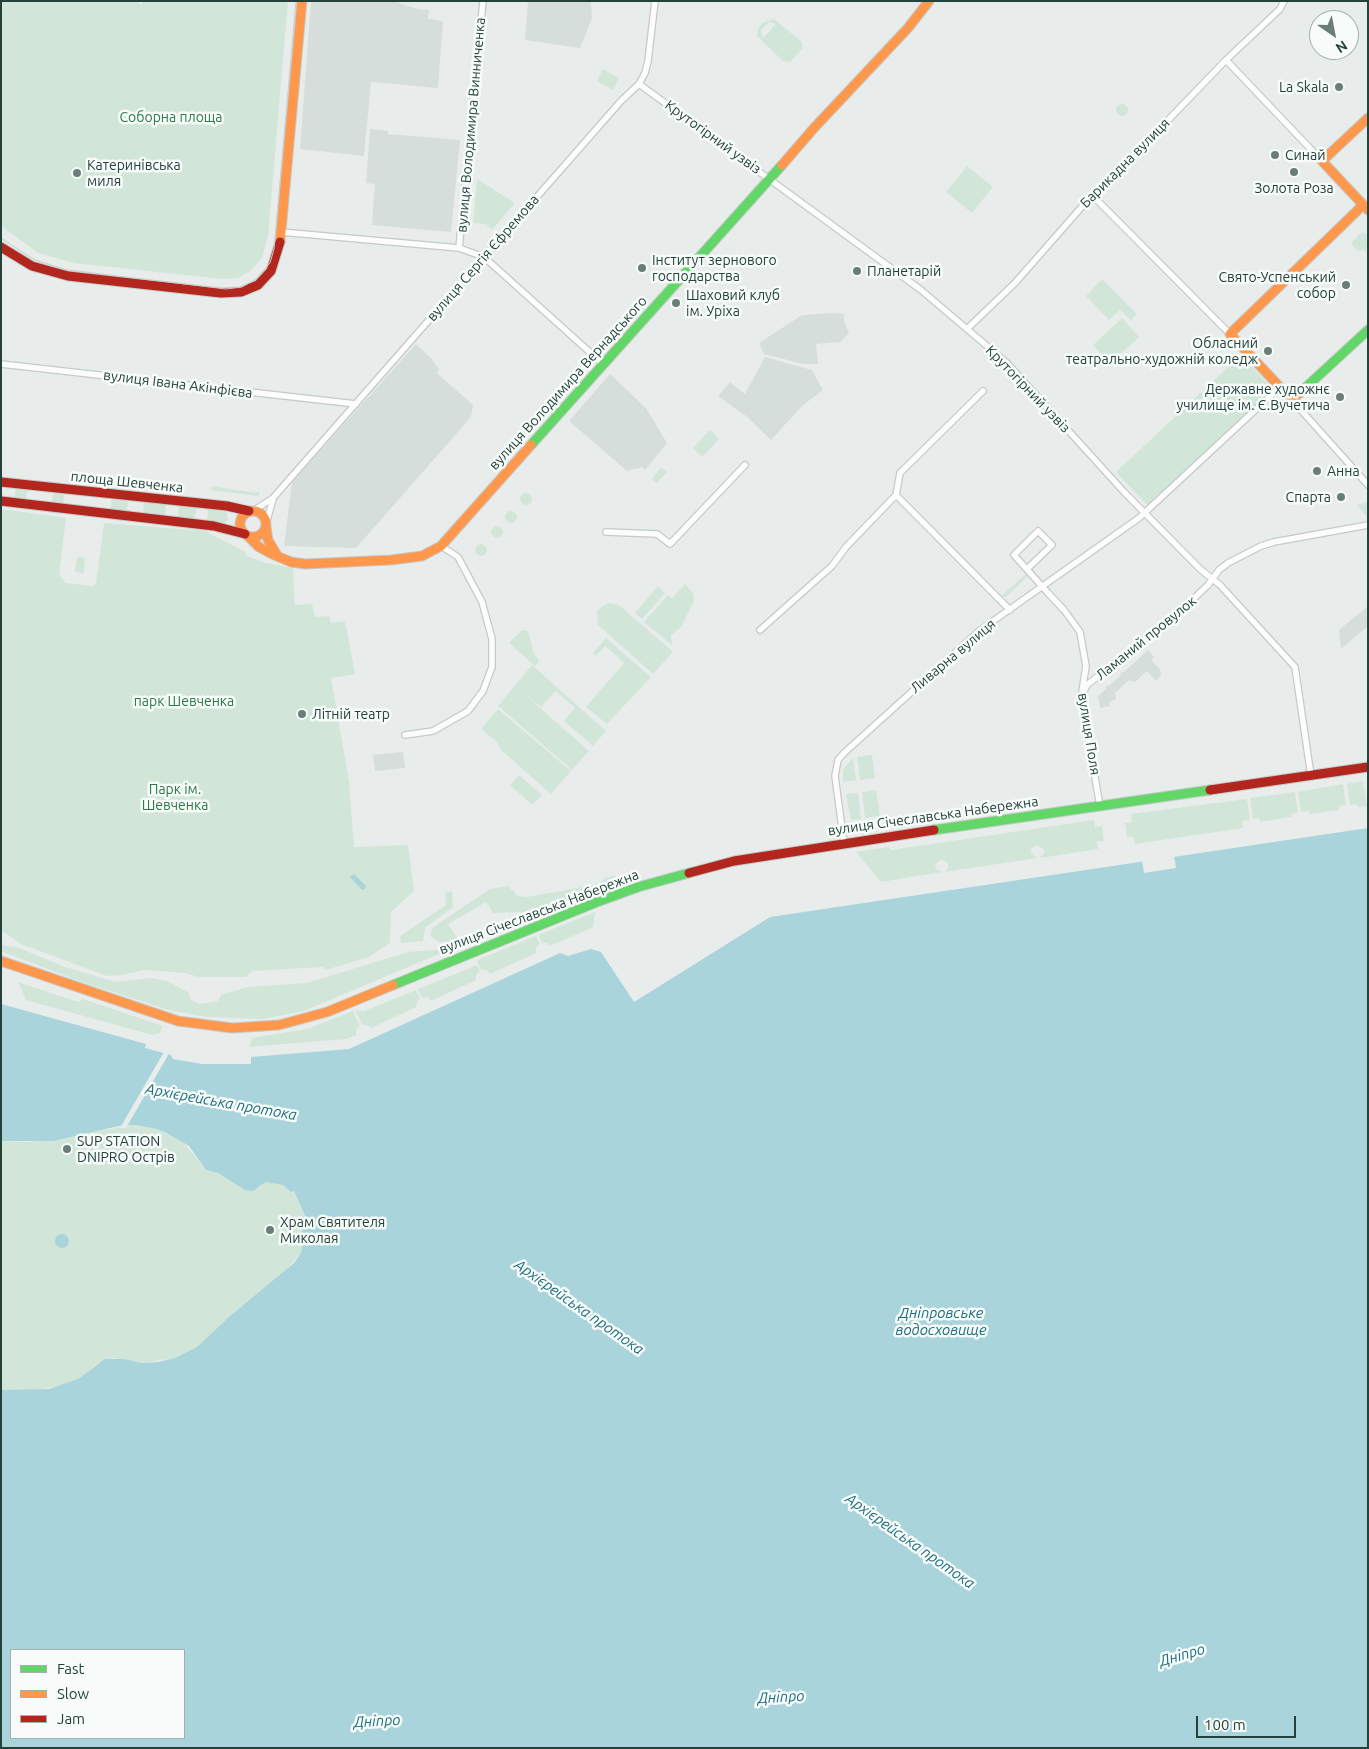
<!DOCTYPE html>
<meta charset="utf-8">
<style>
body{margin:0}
#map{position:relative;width:1369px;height:1749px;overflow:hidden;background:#e8edeb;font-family:Ubuntu,sans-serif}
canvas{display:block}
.frame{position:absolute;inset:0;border:2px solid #24423a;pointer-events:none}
.legend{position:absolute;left:10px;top:1649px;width:175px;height:90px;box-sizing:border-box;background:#f7fbf9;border:1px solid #a3b1ad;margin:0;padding:6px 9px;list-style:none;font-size:15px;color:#24423a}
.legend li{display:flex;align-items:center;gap:10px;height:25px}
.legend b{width:25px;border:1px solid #a3b1ad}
.north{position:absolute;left:1309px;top:10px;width:50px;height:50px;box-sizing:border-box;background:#f7fbf9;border:1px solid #a3b1ad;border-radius:50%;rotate:147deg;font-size:14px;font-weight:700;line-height:20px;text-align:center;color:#24423a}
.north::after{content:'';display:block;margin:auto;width:18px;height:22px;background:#697e78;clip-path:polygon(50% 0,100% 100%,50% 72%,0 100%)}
.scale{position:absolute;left:1196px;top:1716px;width:100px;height:22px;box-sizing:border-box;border:2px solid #24423a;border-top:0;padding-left:6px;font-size:15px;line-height:18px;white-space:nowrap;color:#24423a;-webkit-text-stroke:4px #f7fbf9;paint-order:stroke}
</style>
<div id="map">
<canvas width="1369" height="1749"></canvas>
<div class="frame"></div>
<ul class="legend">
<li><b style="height:6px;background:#63d668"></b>Fast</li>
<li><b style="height:6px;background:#ff974d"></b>Slow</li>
<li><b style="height:6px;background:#b3261e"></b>Jam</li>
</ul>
<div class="north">N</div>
<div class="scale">100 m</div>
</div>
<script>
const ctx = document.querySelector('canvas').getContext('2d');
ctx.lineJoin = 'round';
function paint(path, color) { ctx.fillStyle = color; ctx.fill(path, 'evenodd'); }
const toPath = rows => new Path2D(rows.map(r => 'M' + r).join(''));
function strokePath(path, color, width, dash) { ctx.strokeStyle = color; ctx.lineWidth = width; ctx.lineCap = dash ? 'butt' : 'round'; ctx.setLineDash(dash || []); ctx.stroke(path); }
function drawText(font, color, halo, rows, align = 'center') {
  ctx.font = font + ' Ubuntu,sans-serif'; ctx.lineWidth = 5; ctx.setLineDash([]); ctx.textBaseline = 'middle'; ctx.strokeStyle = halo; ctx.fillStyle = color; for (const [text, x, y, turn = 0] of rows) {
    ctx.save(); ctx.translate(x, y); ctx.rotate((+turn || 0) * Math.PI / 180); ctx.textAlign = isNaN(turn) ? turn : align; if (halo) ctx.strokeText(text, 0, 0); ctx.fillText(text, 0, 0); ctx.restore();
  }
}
paint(toPath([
 [311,1,393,1,417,9,429,10,428,19,443,21,438,88,371,82,364,156,300,149],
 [528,1,591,2,592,18,580,48,525,40],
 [370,129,388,131,388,134,460,140,451,232,372,225,375,184,366,183],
 [833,313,844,314,844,321,849,333,840,342,816,344,818,364,803,364,764,354,759,343,802,315],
 [416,344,431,358,439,369,437,373,473,405,471,417,356,548,284,546,292,482],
 [765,357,812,370,823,390,802,406,771,440,746,416,718,396,730,382,745,394],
 [610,374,646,408,667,443,645,470,642,467,627,471,569,421],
 [1368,606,1368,626,1341,649,1339,630],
 [1148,650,1154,657,1151,660,1160,669,1161,675,1156,681,1147,671,1135,682,1129,680,1115,693,1116,699,1109,702,1110,706,1100,708,1098,696,1106,689,1106,686,1110,685,1120,676,1121,672,1124,672],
 [403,752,405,768,375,771,373,755]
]), '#d6dedb');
paint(toPath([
 [1,1,137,1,141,5,144,1,288,1,268,236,262,258,250,271,238,278,222,279,74,263,38,253,5,229,1,225],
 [774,19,802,42,802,49,790,62,783,61,757,36,758,29,762,23],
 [769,22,776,24,763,38,761,30],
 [603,69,619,78,613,90,597,81],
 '1116 110a6 6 0 1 1 12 0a6 6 0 1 1-12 0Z',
 [967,166,993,187,972,213,946,192],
 [477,179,515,203,492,230,486,224,473,223],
 [1362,232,1368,235,1368,254,1364,250,1358,251,1352,245,1352,242],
 [1102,279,1137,314,1131,320,1120,310,1109,320,1086,296],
 [1122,318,1139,337,1110,364,1093,345],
 [1241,355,1273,389,1148,506,1116,472],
 [710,430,719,439,702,457,693,448],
 [661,467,667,472,657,483,652,479],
 [212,486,256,493,258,491,260,494,258,496,211,490],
 [16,489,27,490,26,501,14,500],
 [53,493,64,495,63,506,52,504],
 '520 499a6 6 0 1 1 12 0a6 6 0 1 1-12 0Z',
 [112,499,128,501,127,513,110,511],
 [144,502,166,505,165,517,143,515],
 [1368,502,1368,516,1366,516,1357,505],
 [179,506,196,508,195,520,178,518],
 [1,509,66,518,59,575,66,583,92,586,96,583,104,523,205,531,245,552,247,556,266,563,293,568,295,605,312,604,315,617,329,616,331,623,345,621,355,674,331,678,349,781,354,847,408,845,414,891,391,912,390,943,369,957,326,970,323,967,252,971,246,977,199,977,184,973,144,970,122,975,107,976,21,944,1,930],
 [208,509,227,512,228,520,223,524,207,522],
 '505 517a6 6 0 1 1 12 0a6 6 0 1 1-12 0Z',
 '491 532a6 6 0 1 1 12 0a6 6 0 1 1-12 0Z',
 '475 550a6 6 0 1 1 12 0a6 6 0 1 1-12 0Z',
 [77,557,85,558,84,573,75,572],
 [1028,572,1029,575,1006,597,1001,596],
 [685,584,693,593,694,601,681,627,671,635,672,645,644,622,668,595,672,598],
 [658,586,665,593,642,619,635,613],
 [609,603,619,605,673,652,653,674,598,625,597,612,602,606],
 [522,630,528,631,534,653,539,661,535,666,509,643],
 [606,638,651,677,607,724,586,707,624,663,605,646,596,656,593,653],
 [947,664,948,668,929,685,929,680],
 [532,665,606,731,593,746,564,721,575,708,556,691,541,707,522,692,589,751,572,770,498,706],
 [498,709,571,771,551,794,502,751,497,742,481,729],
 [872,755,875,778,860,780,857,757],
 [853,758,856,780,843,782,843,769],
 [519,775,542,795,532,805,510,785],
 [1363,781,1367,806,1358,807,1357,804,1350,805,1347,784],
 [1343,784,1346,805,1339,806,1339,810,1309,814,1309,811,1301,812,1298,792],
 [876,790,880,816,865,818,862,792],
 [1295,792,1298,813,1291,814,1291,817,1260,822,1259,818,1253,819,1250,798],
 [858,793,861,819,851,820,846,794],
 [1247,799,1250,820,1243,821,1243,828,1135,844,1134,837,1127,837,1125,823,1132,822,1131,814],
 [1094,820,1095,827,1102,826,1104,841,1097,842,1098,849,1040,858,1044,853,1044,849,1036,845,1031,849,1031,853,1037,858,944,872,948,869,948,863,941,859,935,865,936,869,942,872,881,882,856,852,889,847,891,850],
 [615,875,620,881,555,904,529,909,529,912,493,913,486,902,448,924,458,939,454,943,438,942,430,936,432,928,490,889,508,886,518,896,527,897,599,884,605,878],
 [452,891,453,907,425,928,423,941,401,943,400,936,446,905,445,893],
 [595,912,593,927,550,946,547,943,542,943,538,935],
 [536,936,540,944,536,947,536,953,490,974,487,970,481,970,477,960],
 [1,945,17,947,65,967,116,982,151,978,167,981,189,993,191,1000,200,1004,218,1001,221,995,248,987,307,983,408,952,434,950,446,951,304,1011,263,1019,206,1017,168,1010,76,980,1,951],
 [477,965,480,971,476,975,476,980,431,1001,427,997,422,998,418,989],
 [18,982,78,1002,83,999,163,1026,160,1033,152,1035,26,1000],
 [416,990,420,998,417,1002,416,1007,371,1028,367,1025,362,1025,355,1010,364,1011],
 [353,1011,360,1026,356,1029,356,1035,347,1039,249,1047,252,1038,307,1029],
 [136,1125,165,1131,183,1142,206,1170,218,1173,245,1190,259,1188,266,1182,277,1182,294,1191,306,1218,302,1232,303,1244,301,1253,282,1274,230,1316,197,1347,175,1358,141,1363,112,1358,97,1364,78,1379,63,1385,32,1391,1,1390,1,1141,30,1142]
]), '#d1e6d8');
paint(toPath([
 [1368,828,1368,1748,1,1748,1,1390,49,1389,78,1379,105,1359,124,1359,141,1363,158,1362,175,1358,197,1347,230,1316,294,1263,301,1253,303,1244,302,1232,306,1218,294,1191,291,1192,283,1185,266,1182,253,1191,245,1190,218,1173,206,1170,189,1146,165,1132,156,1129,136,1125,119,1126,53,1141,1,1141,1,1004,146,1044,145,1048,171,1055,173,1059,202,1064,251,1064,251,1057,349,1049,560,953,568,956,591,949,601,952,634,1002,770,917],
 [11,1650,184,1650,184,1738,11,1738],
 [354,874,366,886,365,889,362,890,350,877],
 '55 1241a7 7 0 1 1 14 0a7 7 0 1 1-14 0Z'
]), '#a9d4db');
paint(toPath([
 [1174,855,1176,868,1144,873,1142,860],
 [165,1050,170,1052,126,1128,120,1128]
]), '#e8edeb');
const street = toPath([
 [1226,60,1322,161],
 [639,84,921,290,1007,363,1125,493,1200,569,1220,585,1295,667,1311,776],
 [1094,197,1230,334],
 [281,232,459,248,484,257,603,364],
 [459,248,483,1],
 [968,328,1015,283,1086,202,1094,197,1226,60,1280,9,1284,1],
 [1,364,356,404],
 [1292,400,1368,485],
 [896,495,1010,610],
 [896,495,900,473,983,391],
 [253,511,273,498,621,101,639,84,645,73,648,61,655,1],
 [266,524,273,499],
 [606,532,657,534,670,544,745,465],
 [1027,569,1052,545,1038,531,1014,555,1048,593,1064,610,1080,632,1086,666,1081,698,1100,806],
 [760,630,832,566,846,547,896,495],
 [1083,693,1087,685,1188,604,1208,585,1219,570,1228,563,1261,546,1274,542,1368,525],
 [405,735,433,731,468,711,483,691,492,667,492,639,482,602,458,557,441,546],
 [844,843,835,776,838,760,844,753,979,631,1139,518,1280,387]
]);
const fast = toPath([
 [1304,389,1368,330],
 [531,445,782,165],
 [934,830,1210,790],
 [393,985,597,902,638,887,689,873]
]);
const slow = toPath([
 [1368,118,1322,161,1368,210],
 [782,165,814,128,908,28,929,1],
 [280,242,302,1],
 [1304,389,1292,400,1230,334,1363,205],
 '240 524a13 13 0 1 1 26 0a13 13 0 1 1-26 0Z',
 [266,527,268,540,277,555],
 [248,536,259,547,272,554,291,562,305,564,391,560,422,556,441,546,531,445],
 [1,961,178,1021,232,1028,279,1025,327,1012,393,985]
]);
const jam = toPath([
 [1,247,32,266,68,276,221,293,241,292,258,285,271,271,280,242],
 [1,482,227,506,249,511],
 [1,501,214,526,245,534],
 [1210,790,1368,767],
 [689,873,734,861,934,830]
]);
strokePath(street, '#c5cac8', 8);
strokePath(fast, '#c3cbc8', 11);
strokePath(slow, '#c3cbc8', 11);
strokePath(jam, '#c3cbc8', 11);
strokePath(street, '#fcfcfc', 5.5);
strokePath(fast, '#63d668', 9);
strokePath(slow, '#ff974d', 9);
strokePath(jam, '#b3261e', 9);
strokePath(toPath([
 [1,238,35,260,68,270,226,289,242,287,256,279,270,263,274,249,296,1]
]), '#c9cdcc', 1);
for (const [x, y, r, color] of [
 [1339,87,5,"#697e78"],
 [1275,155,5,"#697e78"],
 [1294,172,5,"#697e78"],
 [77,173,5,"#697e78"],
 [642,268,5,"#697e78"],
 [857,271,5,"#697e78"],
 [1346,285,5,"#697e78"],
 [676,303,5,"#697e78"],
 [1268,351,5,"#697e78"],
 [1340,397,5,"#697e78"],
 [1317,471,5,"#697e78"],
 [1341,497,5,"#697e78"],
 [302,714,5,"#697e78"],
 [67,1149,5,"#697e78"],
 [270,1230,5,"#697e78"]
]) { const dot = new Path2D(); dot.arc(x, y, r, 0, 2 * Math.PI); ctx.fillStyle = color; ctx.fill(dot); strokePath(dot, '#f7fbf9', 2); }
drawText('14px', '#24423a', '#f7fbf9', [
 ["La Skala",1329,87,"right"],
 ["Синай",1285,155],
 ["Катеринівська",87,165],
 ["миля",87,181],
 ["Золота Роза",1294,188,"center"],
 ["Інститут зернового",652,260],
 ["господарства",652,276],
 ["Планетарій",867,271],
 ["Свято-Успенський",1336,277,"right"],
 ["собор",1336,293,"right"],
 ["Шаховий клуб",686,295],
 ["ім. Уріха",686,311],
 ["Обласний",1258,343,"right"],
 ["театрально-художній коледж",1258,359,"right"],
 ["Державне художнє",1330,389,"right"],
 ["училище ім. Є.Вучетича",1330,405,"right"],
 ["Анна",1327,471],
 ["Спарта",1331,497,"right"],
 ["Літній театр",312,714],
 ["SUP STATION",77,1141],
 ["DNIPRO Острів",77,1157],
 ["Храм Святителя",280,1222],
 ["Миколая",280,1238]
], 'left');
drawText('14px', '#2d7a4b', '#f7fbf9', [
 ["Соборна площа",171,117],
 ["парк Шевченка",184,701],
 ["Парк iм.",175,789],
 ["Шевченка",175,805]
]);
drawText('14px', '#24423a', '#f7fbf9', [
 ["вулиця Володимира Винниченка",471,125,-85],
 ["Крутогірний узвіз",713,137,36],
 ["Барикадна вулиця",1125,163,-45],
 ["вулиця Сергія Єфремова",483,258,-49],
 ["вулиця Володимира Вернадського",568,383,-48],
 ["вулиця Івана Акінфієва",178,384,7],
 ["Крутогірний узвіз",1028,389,46],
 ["площа Шевченка",127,482,6],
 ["Ламаний провулок",1146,638,-39],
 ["Ливарна вулиця",953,656,-40],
 ["вулиця Поля",1089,734,81],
 ["вулиця Січеславська Набережна",933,816,-8],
 ["вулиця Січеславська Набережна",539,912,-21]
]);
drawText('italic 15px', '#1c6f80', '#f7fbf9', [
 ["Архієрейська протока",221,1102,10],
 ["Архієрейська протока",579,1307,35],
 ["Дніпровське",941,1313],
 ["водосховище",941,1330],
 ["Архієрейська протока",910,1541,35],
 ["Дніпро",1182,1655,-16],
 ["Дніпро",781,1697,-3],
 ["Дніпро",377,1721,-3]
]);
</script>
